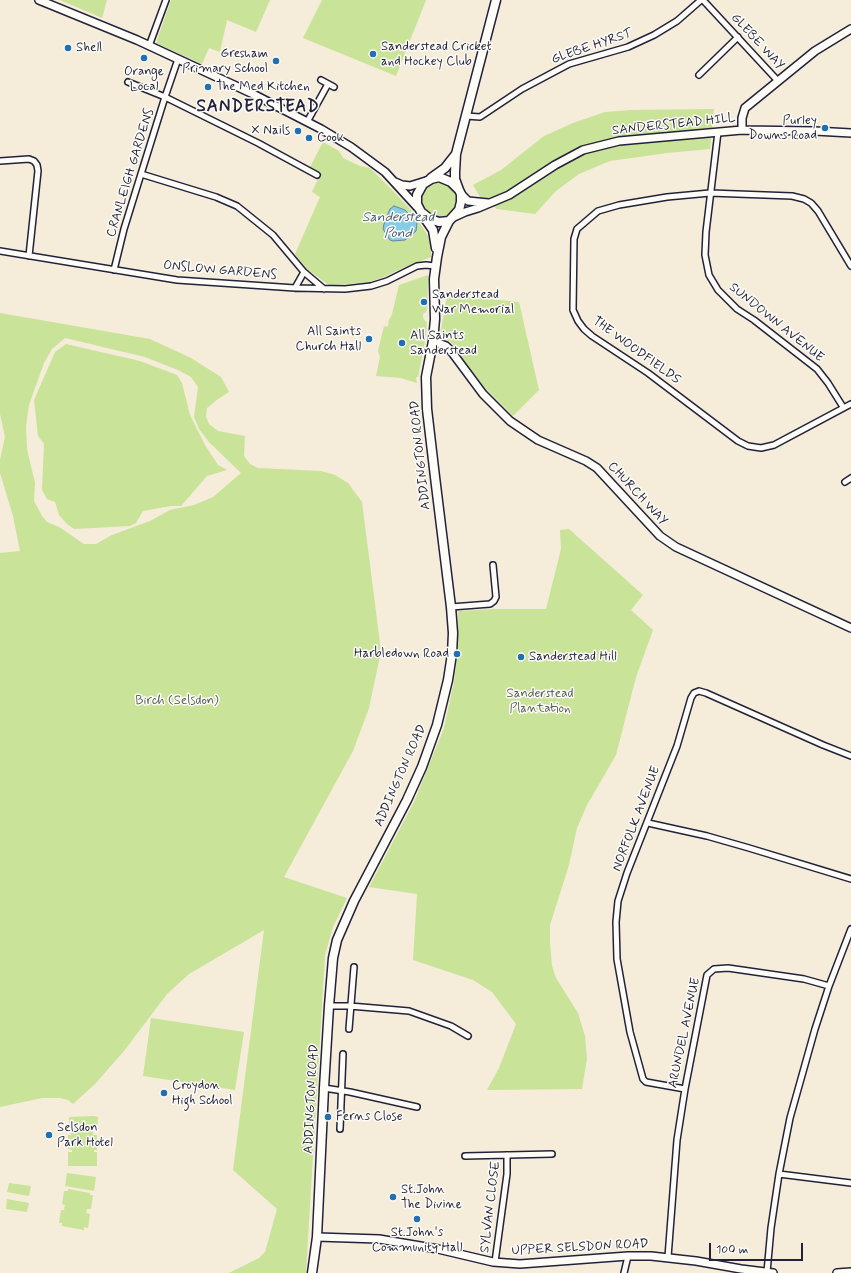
<!DOCTYPE html>
<style>
body{margin:0}
#map{position:relative;width:851px;height:1273px;overflow:hidden;background:#f5ecda;font-family:Mynerve,sans-serif}
canvas{display:block}
.scale{position:absolute;left:709px;top:1243px;width:94px;height:18px;box-sizing:border-box;border:2px solid #22223b;border-top:0;padding-left:5px;font-size:12px;line-height:14px;white-space:nowrap;color:#22223b;-webkit-text-stroke:3px #fdfcf7;paint-order:stroke}
</style>
<div id="map">
<canvas width="851" height="1273"></canvas>
<div class="scale">100 m</div>
</div>
<script>
const ctx = document.querySelector('canvas').getContext('2d');
ctx.lineJoin = 'round';
function paint(path, color) { ctx.fillStyle = color; ctx.fill(path, 'evenodd'); }
const toPath = rows => new Path2D(rows.map(r => 'M' + r).join(''));
function strokePath(path, color, width, dash) { ctx.strokeStyle = color; ctx.lineWidth = width; ctx.lineCap = dash ? 'butt' : 'round'; ctx.setLineDash(dash || []); ctx.stroke(path); }
function drawText(font, color, halo, rows, align = 'center') {
  ctx.font = font + ' Mynerve,sans-serif'; ctx.lineWidth = 3; ctx.setLineDash([]); ctx.textBaseline = 'middle'; ctx.strokeStyle = halo; ctx.fillStyle = color; for (const [text, x, y, turn = 0] of rows) {
    ctx.save(); ctx.translate(x, y); ctx.rotate((+turn || 0) * Math.PI / 180); ctx.textAlign = isNaN(turn) ? turn : align; if (halo) ctx.strokeText(text, 0, 0); ctx.fillText(text, 0, 0); ctx.restore();
  }
}
paint(toPath([
 [60,0,107,0,102,18],
 [171,0,270,0,256,32,227,20,220,52,209,48,202,64,156,43],
 [322,0,426,0,396,76,303,38],
 [714,109,710,149,667,153,610,161,579,174,556,191,535,214,497,209,480,197,473,185,501,170,544,136,573,123,605,112,631,110],
 [323,142,339,151,343,158,360,166,370,168,394,192,411,210,428,236,431,246,431,257,396,271,384,277,369,282,330,286,307,269,295,254,320,197,312,192,321,173,310,167],
 '422 200a17 17 0 1 1 34 0a17 17 0 1 1-34 0Z',
 [428,275,427,311,423,314,423,317,424,320,427,322,426,336,418,377,416,377,417,383,401,378,376,376,380,357,378,351,384,326,387,327,389,323,388,322,392,314,399,285],
 [447,295,519,302,539,390,513,416,487,390,469,368,451,342,440,336],
 [0,313,150,339,191,358,221,377,229,392,218,399,207,408,206,417,209,424,218,431,245,436,244,456,250,464,258,468,321,471,335,475,348,483,362,502,381,651,369,708,353,751,284,877,347,898,333,927,325,955,306,1273,229,1273,259,1258,265,1252,277,1209,233,1170,264,930,189,974,167,994,124,1051,95,1084,73,1104,68,1100,60,1098,42,1098,0,1107,0,553,20,551,13,516,0,473,0,460,5,437,0,414],
 [65,338,145,357,178,370,191,377,198,387,194,417,199,429,209,442,241,473,213,497,194,505,170,510,150,521,112,535,96,544,84,544,59,527,47,522,42,516,34,501,35,483,27,449,26,426,29,405,44,363,52,349],
 [66,344,140,361,177,375,182,383,190,415,205,445,218,465,227,470,207,476,181,506,171,506,143,511,136,523,130,526,74,529,67,524,59,515,55,502,47,499,42,490,44,444,38,436,34,400,55,352],
 [569,529,643,595,631,610,653,630,636,677,616,755,587,805,577,828,569,865,550,925,550,943,552,966,556,978,578,1013,585,1036,587,1059,582,1089,487,1090,499,1068,516,1024,492,992,473,980,413,960,417,894,369,887,414,802,444,728,454,682,458,651,458,611,495,609,546,609,561,549,560,530],
 [151,1018,244,1032,235,1090,143,1076],
 [94,1116,98,1117,97,1131,93,1131,93,1135,97,1135,97,1150,94,1150,94,1152,97,1152,97,1166,68,1166,68,1152,72,1152,72,1150,68,1149,68,1135,71,1135,71,1131,69,1131,69,1117],
 [67,1173,96,1177,94,1191,65,1186],
 [9,1183,31,1186,29,1196,7,1192],
 [68,1189,90,1193,90,1195,93,1195,91,1209,87,1209,86,1213,90,1214,88,1228,84,1227,84,1230,62,1226,62,1223,59,1223,61,1210,64,1210,65,1205,62,1204,64,1191,68,1191],
 [7,1199,29,1203,27,1212,6,1209]
]), '#c9e399');
const water = toPath([
 [394,206,405,210,417,223,416,231,405,240,393,241,390,240,383,229,384,224,390,209,394,206]
]);
paint(water, '#86cce7');
strokePath(water, '#5e88a2', 1);
const street = toPath([
 [703,0,778,81],
 [149,46,166,0],
 [699,75,738,37],
 [321,80,334,87],
 [128,82,165,97,258,143,317,175],
 [466,116,480,117,522,89,569,64,628,47,654,35,677,21,701,0],
 [307,122,328,84],
 [718,132,706,232,705,255,709,275,718,290,737,309,754,320,817,369,828,383,843,407],
 [0,161,29,159,34,161,37,165,38,171,29,256],
 [141,174,216,197,237,206,273,235,304,272,324,289],
 [0,251,177,280,295,288,345,289,371,286,387,281,417,266,426,265,435,266],
 [851,266,818,211,811,203,804,199,792,196,710,193,667,197,619,205,598,211,577,229,574,239,573,310,578,321,584,329,592,336,648,373,738,441,748,446,761,448,774,445,851,404],
 [114,270,124,229,141,174,165,97,178,59],
 [295,288,304,272],
 [845,482,851,478],
 [451,607,490,604,494,601,496,597,493,565],
 [648,823,707,836,749,848,851,879],
 [329,1006,350,1006,409,1011,451,1026,468,1036],
 [349,1029,354,967],
 [324,1088,350,1092,417,1107],
 [685,1089,646,1082,643,1079,630,1032,617,959,616,922,618,901,627,873,677,746,691,698,694,693,699,691,706,693,823,745,851,756],
 [340,1129,343,1054],
 [465,1156,552,1154],
 [779,1174,851,1183],
 [668,1257,677,1140,685,1089,707,975,714,969,728,968,804,979,829,986,851,929],
 [495,1262,507,1174,507,1155],
 [767,1272,771,1228,779,1174,790,1118,815,1029,829,986],
 [624,1273,628,1256]
]);
const secondary = toPath([
 [39,0,137,40,251,93,321,129,351,147,385,172,418,208],
 [742,130,742,118,745,108,815,51,851,29],
 [395,182,402,185,410,186,426,181],
 [461,194,468,201,488,203],
 [454,217,465,212,478,208,509,195,555,165,583,150,619,141,742,130,815,131,851,133],
 [433,341,446,346,451,351,483,394,510,421,538,440,586,461,597,468,660,536,676,547,851,628],
 [317,1237,379,1239,438,1249,493,1262,520,1264,628,1256,651,1256,696,1261,741,1269,773,1273],
 [837,1273,851,1272]
]);
const primary = toPath([
 [439,177,451,182,459,190,461,194,461,202,459,210,449,221,439,222,430,219,421,212,417,204,417,195,423,184,431,179,439,177],
 [431,178,445,168,456,154],
 [459,190,455,179,455,172,456,154,496,0],
 [424,217,433,230,436,248],
 [312,1273,317,1237,324,1088,329,1006,333,958,337,940,354,901,407,800,422,767,437,725,448,680,452,654,453,633,451,607,435,477,427,409,426,377,433,341,435,319,434,279,437,257,441,237,449,221]
]);
strokePath(street, '#22223b', 8);
strokePath(secondary, '#22223b', 10);
strokePath(primary, '#22223b', 11);
strokePath(street, '#fdfcf7', 5);
strokePath(secondary, '#fdfcf7', 7);
strokePath(primary, '#fdfcf7', 8);
for (const [x, y, r, color] of [
 [68,48,4,"#1f6fb2"],
 [373,54,4,"#1f6fb2"],
 [144,58,4,"#1f6fb2"],
 [276,61,4,"#1f6fb2"],
 [208,87,4,"#1f6fb2"],
 [825,128,4,"#1f6fb2"],
 [298,131,4,"#1f6fb2"],
 [309,138,4,"#1f6fb2"],
 [424,302,4,"#1f6fb2"],
 [369,339,4,"#1f6fb2"],
 [402,343,4,"#1f6fb2"],
 [457,654,4,"#1f6fb2"],
 [521,657,4,"#1f6fb2"],
 [164,1093,4,"#1f6fb2"],
 [328,1117,4,"#1f6fb2"],
 [49,1135,4,"#1f6fb2"],
 [393,1197,4,"#1f6fb2"],
 [417,1219,4,"#1f6fb2"]
]) { const dot = new Path2D(); dot.arc(x, y, r, 0, 2 * Math.PI); ctx.fillStyle = color; ctx.fill(dot); strokePath(dot, '#fdfcf7', 1.5); }
drawText('13px', '#22223b', '#fdfcf7', [
 ["GLEBE WAY",757,42,47],
 ["GLEBE HYRST",592,47,-19],
 ["SANDERSTEAD HILL",674,125,-6],
 ["CRANLEIGH GARDENS",131,173,-73],
 ["ONSLOW GARDENS",220,271,5],
 ["SUNDOWN AVENUE",776,323,39],
 ["THE WOODFIELDS",636,351,36],
 ["ADDINGTON ROAD",421,455,-96],
 ["CHURCH WAY",637,494,47],
 ["ADDINGTON ROAD",401,776,-66],
 ["NORFOLK AVENUE",637,819,-69],
 ["ARUNDEL AVENUE",685,1033,-78],
 ["ADDINGTON ROAD",312,1099,-87],
 ["SYLVAN CLOSE",491,1207,-83],
 ["UPPER SELSDON ROAD",580,1248,-3]
]);
drawText('13px', '#22223b', '#fdfcf7', [
 ["Sanderstead Cricket",381,47],
 ["and Hockey Club",381,62],
 ["Shell",76,48],
 ["Gresham",268,54,"right"],
 ["Primary School",268,69,"right"],
 ["Orange",144,72,"center"],
 ["Local",144,87,"center"],
 ["The Med Kitchen",216,87],
 ["Purley",817,121,"right"],
 ["Downs Road",817,136,"right"],
 ["X Nails",290,131,"right"],
 ["Cook",317,138],
 ["Sanderstead",432,295],
 ["War Memorial",432,310],
 ["All Saints",361,332,"right"],
 ["Church Hall",361,347,"right"],
 ["All Saints",410,336],
 ["Sanderstead",410,351],
 ["Harbledown Road",449,654,"right"],
 ["Sanderstead Hill",529,657],
 ["Croydon",172,1086],
 ["High School",172,1101],
 ["Ferns Close",336,1117],
 ["Selsdon",57,1128],
 ["Park Hotel",57,1143],
 ["St.John",401,1190],
 ["The Divine",401,1205],
 ["St.John's",417,1233,"center"],
 ["Community Hall",417,1248,"center"]
], 'left');
drawText('13px', '#545c57', '#fdfcf7', [
 ["Sanderstead",540,694],
 ["Plantation",540,709],
 ["Birch (Selsdon)",177,701]
]);
drawText('italic 14px', '#455e77', '#fdfcf7', [
 ["Sanderstead",398,218],
 ["Pond",398,234]
]);
ctx.letterSpacing = '1px';
drawText('bold 17px', '#22223b', '#fdfcf7', [
 ["SANDERSTEAD",258,107]
]);
ctx.letterSpacing = '0px';
</script>
